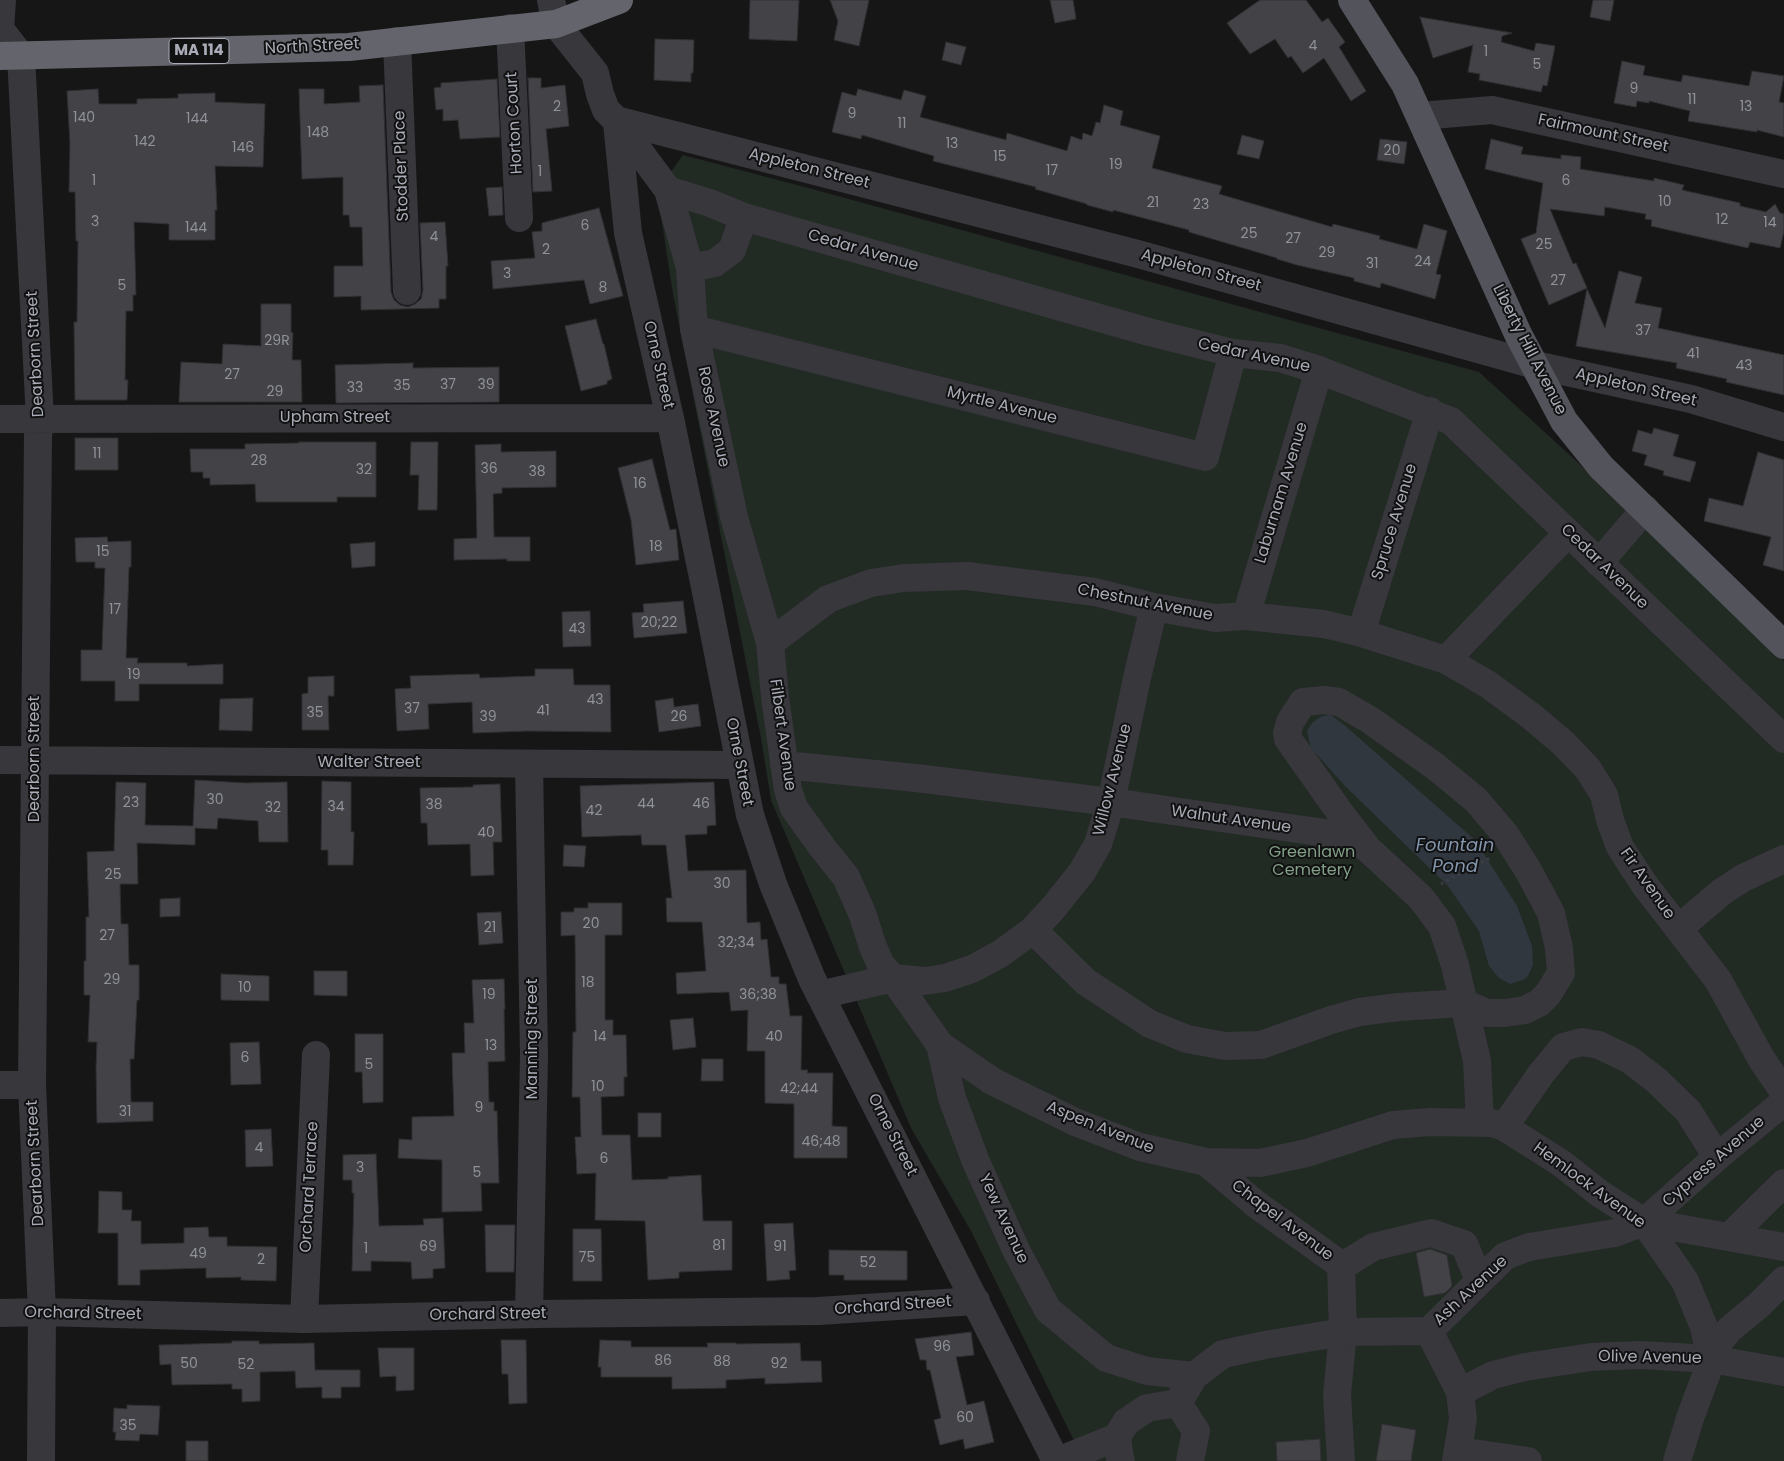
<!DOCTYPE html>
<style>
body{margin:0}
canvas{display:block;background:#161617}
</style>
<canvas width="1784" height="1461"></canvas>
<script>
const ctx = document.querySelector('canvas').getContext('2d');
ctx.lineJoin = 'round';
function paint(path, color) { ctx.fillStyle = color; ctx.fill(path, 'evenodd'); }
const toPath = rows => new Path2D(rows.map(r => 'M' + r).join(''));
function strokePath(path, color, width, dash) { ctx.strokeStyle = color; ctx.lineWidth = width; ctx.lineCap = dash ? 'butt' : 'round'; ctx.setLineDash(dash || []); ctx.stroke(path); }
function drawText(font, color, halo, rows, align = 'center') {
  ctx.font = font + ' Poppins,sans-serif'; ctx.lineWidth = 4; ctx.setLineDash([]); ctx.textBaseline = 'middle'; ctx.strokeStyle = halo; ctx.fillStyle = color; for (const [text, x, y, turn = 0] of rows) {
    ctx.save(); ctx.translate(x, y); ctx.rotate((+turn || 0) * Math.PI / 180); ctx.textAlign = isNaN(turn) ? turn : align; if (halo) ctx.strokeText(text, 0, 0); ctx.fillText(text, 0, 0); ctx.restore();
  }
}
paint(toPath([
 [683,155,812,189,1479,372,1573,458,1784,661,1784,1461,1084,1461,971,1231,911,1128,771,800,761,738,673,294,657,191]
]), '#222a24');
paint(toPath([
 [1331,715,1343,724,1475,840,1517,906,1532,946,1533,965,1528,976,1523,980,1510,984,1499,978,1489,966,1479,931,1448,886,1346,787,1311,748,1307,731,1313,722,1322,716]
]), '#30373f');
const building = toPath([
 [750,0,799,0,797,41,749,39,750,0],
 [830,0,869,0,859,46,834,40,838,21,830,0],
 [1050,0,1073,0,1076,19,1055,23,1050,0],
 [1260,0,1306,0,1322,22,1328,18,1345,42,1339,47,1366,91,1351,101,1324,58,1303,73,1291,56,1288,58,1275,39,1250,54,1227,23,1260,0],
 [1593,0,1614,0,1610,21,1590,17,1593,0],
 [1420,17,1512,33,1502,36,1501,42,1534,51,1536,43,1555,46,1547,86,1543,85,1541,92,1479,80,1480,74,1468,72,1473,45,1433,58,1420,17],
 [655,39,694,40,693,73,691,73,691,82,654,80,655,39],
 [946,42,966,47,961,65,942,60,946,42],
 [1622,61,1645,66,1643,75,1681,82,1683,75,1749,86,1752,71,1784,76,1779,102,1784,103,1784,137,1757,130,1757,132,1688,121,1690,111,1649,101,1649,103,1637,101,1636,107,1614,103,1622,61],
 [528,78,541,78,541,88,565,85,569,126,546,129,552,191,533,192,528,78],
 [497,79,500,137,460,139,458,120,443,121,443,109,436,110,434,88,441,87,441,83,497,79],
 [383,85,391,292,394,300,400,305,408,307,415,304,421,299,423,290,420,223,445,222,448,266,446,266,446,299,439,299,439,308,361,310,361,296,334,297,334,266,363,266,362,227,350,227,349,215,343,215,343,177,302,179,299,89,324,89,324,104,360,102,359,86,383,85],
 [98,89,99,104,137,104,137,99,178,98,178,94,215,93,215,102,265,104,263,167,215,166,217,210,215,210,215,240,169,240,169,224,134,222,136,295,133,295,133,311,126,311,125,380,128,380,127,400,75,400,74,322,77,322,78,241,76,241,75,192,69,192,70,144,67,91,98,89],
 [858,89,901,100,904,90,926,96,920,117,1006,140,1007,133,1067,151,1071,136,1082,140,1083,133,1092,136,1096,122,1100,123,1104,105,1123,111,1120,125,1160,136,1152,168,1222,186,1219,194,1332,227,1333,224,1380,236,1379,239,1417,249,1424,224,1447,231,1436,274,1441,275,1435,299,1381,283,1380,288,1354,281,1354,278,1297,265,1277,259,1277,258,1189,232,1189,230,1113,210,1113,212,1087,205,1087,204,1035,189,1036,187,933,161,934,156,862,135,861,139,832,132,842,92,856,96,858,89],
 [1242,135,1264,141,1259,159,1237,154,1242,135],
 [1380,139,1407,142,1404,164,1377,160,1380,139],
 [1491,139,1523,147,1521,154,1561,159,1561,155,1581,157,1580,169,1654,181,1654,178,1684,185,1682,190,1740,203,1740,206,1766,212,1775,204,1780,213,1784,214,1784,231,1780,248,1750,242,1748,248,1651,226,1652,220,1645,219,1646,214,1605,207,1604,216,1550,209,1573,264,1576,263,1587,288,1549,305,1521,239,1536,233,1543,183,1485,169,1491,139],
 [502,187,503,215,489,216,486,188,502,187],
 [599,208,623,296,590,304,584,280,493,289,491,261,535,258,532,232,542,231,542,223,599,208],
 [1619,271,1642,277,1635,303,1662,308,1658,328,1784,355,1784,395,1726,382,1727,379,1676,368,1677,363,1576,346,1587,289,1605,328,1619,271],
 [261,304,291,304,291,332,293,333,292,360,301,360,302,402,179,402,181,362,222,364,223,344,261,346,261,304],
 [596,319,603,344,604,344,612,379,607,381,607,384,581,391,565,326,596,319],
 [413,363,413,368,499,367,499,402,336,403,335,365,413,363],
 [1654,428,1679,435,1673,456,1696,462,1690,482,1663,475,1664,471,1644,465,1647,455,1632,451,1638,430,1652,434,1654,428],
 [75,438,118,438,118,470,75,470,75,438],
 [299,442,376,442,376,497,337,497,337,502,256,502,255,484,210,485,210,478,203,478,203,472,191,472,190,449,245,449,245,444,299,443,299,442],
 [411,442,438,442,437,510,418,510,419,475,410,475,411,442],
 [501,444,501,452,556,451,556,487,502,488,502,493,493,494,494,537,530,537,530,561,507,561,507,559,454,560,454,539,477,538,475,445,501,444],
 [1758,452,1784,460,1784,571,1763,565,1771,537,1704,521,1709,498,1743,506,1758,452],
 [652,459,670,530,676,529,679,560,636,565,631,520,618,468,652,459],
 [107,537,108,542,131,541,131,567,129,567,126,658,138,658,137,663,187,663,187,666,223,664,223,684,139,684,139,701,115,701,115,681,81,681,81,650,102,650,105,568,95,568,95,562,76,562,75,538,107,537],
 [375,542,375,566,352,568,350,544,375,542],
 [683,601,687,633,634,638,632,613,644,612,643,604,683,601],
 [590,611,591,646,563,647,562,612,590,611],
 [535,669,573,669,574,685,610,685,611,732,528,731,473,733,472,702,428,704,429,729,397,731,395,689,411,688,410,676,479,674,480,678,535,676,535,669],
 [334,676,334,696,328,696,329,730,302,730,302,694,308,693,308,677,334,676],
 [253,698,252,731,219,730,220,699,253,698],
 [673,698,674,707,698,704,701,726,659,732,655,701,673,698],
 [195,780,245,783,287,782,288,842,259,842,258,821,218,818,217,829,195,828,195,845,137,843,138,884,120,884,121,924,128,924,129,965,139,965,139,1000,137,1000,134,1059,130,1059,131,1102,153,1102,153,1121,97,1123,96,1068,97,1042,88,1042,90,995,84,995,84,961,86,961,86,917,89,917,87,852,114,851,116,782,146,783,145,825,193,826,195,780],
 [322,781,351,782,351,832,354,832,353,865,328,865,328,850,321,850,322,781],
 [714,782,716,825,707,826,707,834,685,835,688,871,746,870,747,923,760,922,761,940,767,939,771,977,779,977,779,984,786,984,790,1016,802,1016,801,1070,808,1070,807,1073,833,1073,832,1126,847,1127,847,1158,794,1158,794,1104,765,1103,765,1051,747,1051,748,1010,731,1011,729,992,677,994,676,973,706,971,702,922,667,922,666,898,672,898,666,845,642,845,641,835,582,837,580,786,714,782],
 [500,784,502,842,493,842,494,875,471,876,470,844,428,845,427,823,421,823,420,788,473,787,473,785,500,784],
 [564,845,586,846,584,867,563,866,564,845],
 [180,898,180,916,160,917,160,899,180,898],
 [588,903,622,903,622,935,605,935,605,1020,613,1020,613,1035,626,1035,627,1077,624,1077,624,1096,601,1097,602,1135,630,1135,632,1180,668,1179,668,1177,701,1175,703,1221,732,1221,732,1270,679,1272,679,1278,648,1280,645,1221,595,1220,596,1173,577,1174,575,1137,581,1137,580,1097,572,1097,573,1032,576,1032,575,935,561,936,561,912,574,912,574,908,588,908,588,903],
 [501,912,503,943,479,945,477,913,501,912],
 [314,971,347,971,347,996,314,995,314,971],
 [221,974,269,976,269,1001,221,1000,221,974],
 [504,979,505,1009,504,1009,505,1061,488,1062,489,1102,494,1102,494,1111,497,1111,499,1183,481,1183,482,1211,442,1212,442,1160,398,1158,399,1139,412,1140,412,1117,454,1116,452,1053,465,1053,464,1023,474,1023,472,980,504,979],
 [693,1018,696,1047,673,1050,670,1020,693,1018],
 [355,1034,383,1034,383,1102,363,1103,362,1072,355,1072,355,1034],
 [259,1042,261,1084,231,1085,230,1043,259,1042],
 [702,1059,723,1059,723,1081,701,1081,702,1059],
 [638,1113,661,1113,661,1137,638,1137,638,1113],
 [271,1129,273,1166,246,1167,245,1130,271,1129],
 [376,1154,379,1226,424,1225,423,1219,443,1218,445,1268,433,1269,433,1278,412,1279,411,1262,371,1261,371,1271,352,1271,354,1193,352,1193,352,1180,343,1180,343,1155,376,1154],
 [99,1191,122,1192,122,1210,132,1210,131,1221,141,1221,141,1244,184,1243,184,1228,208,1227,209,1237,227,1237,227,1246,277,1247,276,1281,241,1280,241,1277,206,1278,206,1268,140,1270,140,1285,118,1285,118,1233,98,1233,99,1191],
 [793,1223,796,1270,789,1271,790,1279,767,1281,764,1224,793,1223],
 [485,1225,515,1225,514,1272,486,1272,485,1225],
 [573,1229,601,1229,602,1281,573,1281,573,1229],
 [1430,1249,1447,1255,1452,1286,1445,1293,1424,1297,1416,1253,1430,1249],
 [829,1250,907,1251,907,1280,844,1280,844,1275,829,1275,829,1250],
 [971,1332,974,1355,956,1357,967,1405,984,1401,994,1442,965,1449,963,1439,940,1445,934,1420,941,1418,930,1370,927,1370,926,1360,920,1360,915,1339,971,1332],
 [501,1340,526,1340,527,1403,509,1404,508,1374,502,1374,501,1340],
 [600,1340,631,1341,631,1347,708,1347,707,1343,736,1343,736,1344,800,1343,801,1361,821,1361,822,1382,765,1384,765,1378,726,1380,726,1388,672,1389,672,1377,601,1377,601,1367,598,1367,600,1340],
 [232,1341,259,1341,259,1344,314,1343,315,1370,360,1370,360,1387,341,1387,341,1398,322,1398,322,1387,296,1388,295,1371,260,1372,260,1401,242,1402,242,1389,232,1389,232,1384,172,1385,171,1364,160,1365,159,1345,232,1343,232,1341],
 [378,1348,414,1348,414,1390,396,1391,396,1376,380,1377,378,1348],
 [127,1405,160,1406,158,1435,140,1434,139,1441,115,1440,116,1432,113,1432,114,1408,127,1409,127,1405],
 [1382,1424,1416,1430,1411,1461,1376,1461,1382,1424],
 [1320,1439,1321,1461,1277,1461,1276,1442,1320,1439],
 [186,1441,208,1441,208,1461,186,1461,186,1441]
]);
paint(building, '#434347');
strokePath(building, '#303033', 1);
strokePath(toPath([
 [1441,884,1490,858]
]), '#3d3e43', 3, [2.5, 4]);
strokePath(toPath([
 [2,0,0,29,21,56,40,419,38,436,32,1085,42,1312,41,1461],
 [551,0,556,24,595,73,600,94,606,110,616,120,668,190,690,268,694,329,734,517,770,643,775,697,788,790,794,808,822,847,846,877,862,913,873,947,881,965,893,978,940,1045,952,1098,976,1162,1017,1252,1048,1310,1106,1358,1147,1371,1194,1376],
 [510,28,519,218],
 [397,41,407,291],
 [1420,116,1492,110,1784,174],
 [616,120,1138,254,1535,365,1691,399,1784,427],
 [617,122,628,233,670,418,705,587,750,815,773,884,812,979,1056,1461],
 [668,190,710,203,744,217,1149,332,1233,353,1280,358,1319,370,1451,421,1784,739],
 [690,268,715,263,732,250,744,217],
 [694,329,1205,457,1233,353],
 [0,419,670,418],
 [1599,563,1645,509],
 [1246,616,1319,370],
 [1361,633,1430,411],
 [770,643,828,599,871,583,904,578,967,576,1095,592,1154,607,1215,618,1246,616,1324,624,1361,633,1446,660,1489,685,1531,716,1563,743,1588,769,1604,795,1610,820,1620,847,1644,884,1718,980,1762,1060,1784,1092],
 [1446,660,1568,533],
 [0,760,739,765],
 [784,765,916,778,1111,802,1325,833,1349,838,1368,849,1421,898,1442,926,1455,965,1477,1061,1480,1123],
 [1679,928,1723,891,1743,878,1784,859],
 [1033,930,1086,982,1150,1024,1187,1039,1225,1046,1261,1045,1331,1020,1359,1012,1399,1007,1464,1003,1487,1013,1505,1013,1525,1010,1539,1003,1548,994,1561,973,1559,948,1551,913,1528,870,1505,834,1476,800,1436,767,1370,720,1339,702,1324,700,1303,702,1290,722,1287,733,1288,739,1341,814,1368,849],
 [820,995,893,978,924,981,945,978,972,969,1000,954,1033,930,1054,907,1082,872,1098,844,1111,802,1137,678,1154,607],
 [940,1045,992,1081,1075,1122,1140,1147,1206,1162,1260,1163,1307,1153,1393,1125,1430,1122,1492,1123,1504,1127,1561,1163,1599,1193,1644,1222,1685,1281,1704,1327,1711,1359],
 [0,1085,32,1085],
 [1504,1127,1541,1074,1563,1047,1582,1042,1599,1045,1630,1060,1656,1080,1688,1111,1717,1157],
 [1206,1162,1257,1205,1334,1260,1341,1267],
 [1644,1222,1717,1157,1784,1102],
 [1729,1237,1784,1183],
 [1341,1267,1343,1332,1337,1395,1341,1461],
 [1341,1267,1373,1247,1431,1233,1464,1244,1479,1280],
 [0,1313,42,1312,304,1319,538,1314,818,1311,976,1301],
 [529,1314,534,1055,529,764],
 [304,1319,316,1055],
 [1429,1331,1460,1392,1463,1419,1456,1461],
 [1460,1392,1493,1375,1525,1367,1591,1357,1640,1355,1711,1359,1784,1372],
 [1178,1403,1194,1376,1223,1354,1265,1345,1343,1332,1429,1331,1505,1256,1529,1247,1615,1233,1644,1222,1784,1247],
 [1178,1403,1196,1431,1190,1461],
 [1459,1451,1528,1461],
 [1058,1461,1117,1437],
 [1121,1461,1120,1459,1117,1437,1126,1422,1147,1408,1178,1403],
 [1677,1461,1690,1418,1718,1343,1730,1329,1759,1305,1784,1280]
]), '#37373c', 28);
strokePath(toPath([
 [1352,0,1405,84,1518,334,1564,421,1601,467,1784,645]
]), '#53545b', 28);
strokePath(toPath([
 [0,56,349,47,556,24,619,0]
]), '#64656c', 28);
drawText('14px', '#90929a', null, [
 ["4",1313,46],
 ["1",1486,52],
 ["5",1537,65],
 ["9",1634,89],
 ["11",1692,100],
 ["2",557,107],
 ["13",1746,107],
 ["9",852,114],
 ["140",84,118],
 ["144",197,119],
 ["11",902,124],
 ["148",318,133],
 ["142",145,142],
 ["13",952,144],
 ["146",243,148],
 ["20",1392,151],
 ["15",1000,157],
 ["19",1116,165],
 ["17",1052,171],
 ["1",540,172],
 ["1",94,181],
 ["6",1566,181],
 ["10",1665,202],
 ["21",1153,203],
 ["23",1201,205],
 ["12",1722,220],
 ["3",95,222],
 ["14",1770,223],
 ["6",585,226],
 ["144",196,228],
 ["25",1249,234],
 ["4",434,237],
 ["27",1293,239],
 ["25",1544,245],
 ["2",546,250],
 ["29",1327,253],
 ["24",1423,262],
 ["31",1372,264],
 ["3",507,274],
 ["27",1558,281],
 ["5",122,286],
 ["8",603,288],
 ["37",1643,331],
 ["29R",277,341],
 ["41",1693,354],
 ["43",1744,366],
 ["27",232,375],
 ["37",448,385],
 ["39",486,385],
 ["35",402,386],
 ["33",355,388],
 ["29",275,392],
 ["11",97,454],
 ["28",259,461],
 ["36",489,469],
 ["32",364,470],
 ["38",537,472],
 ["16",640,484],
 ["18",656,547],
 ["15",103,552],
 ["17",115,610],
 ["20;22",659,623],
 ["43",577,629],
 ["19",134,675],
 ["43",595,700],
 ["37",412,709],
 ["41",543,711],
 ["35",315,713],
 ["39",488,717],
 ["26",679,717],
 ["30",215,800],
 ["23",131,803],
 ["44",646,804],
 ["46",701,804],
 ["38",434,805],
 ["34",336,807],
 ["32",273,808],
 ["42",594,811],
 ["40",486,833],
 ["25",113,875],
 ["30",722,884],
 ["20",591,924],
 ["21",490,928],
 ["27",107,936],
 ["32;34",736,943],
 ["29",112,980],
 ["18",588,983],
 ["10",245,988],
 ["19",489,995],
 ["36;38",758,995],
 ["14",600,1037],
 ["40",774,1037],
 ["13",491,1046],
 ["6",245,1058],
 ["5",369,1065],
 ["10",598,1087],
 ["42;44",799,1089],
 ["9",479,1108],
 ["31",125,1112],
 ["46;48",821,1142],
 ["4",259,1148],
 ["6",604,1159],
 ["3",360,1168],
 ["5",477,1173],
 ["81",719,1246],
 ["69",428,1247],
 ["91",780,1247],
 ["1",366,1249],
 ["49",198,1254],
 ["75",587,1258],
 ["2",261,1260],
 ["52",868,1263],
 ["96",942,1347],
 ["86",663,1361],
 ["88",722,1362],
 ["50",189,1364],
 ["92",779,1364],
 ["52",246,1365],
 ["60",965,1418],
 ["35",128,1426]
]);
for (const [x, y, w] of [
 [199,51,60]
]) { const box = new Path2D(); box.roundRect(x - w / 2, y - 12.5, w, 25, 4); ctx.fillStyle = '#111112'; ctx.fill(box); strokePath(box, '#a9acb6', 1); }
drawText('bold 15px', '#a9acb6', null, [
 ["MA 114",199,51]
]);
drawText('16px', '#a9acb6', '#111112', [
 ["North Street",312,47,-3],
 ["Horton Court",515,123,-93],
 ["Fairmount Street",1603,134,12],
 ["Stodder Place",402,166,-92],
 ["Appleton Street",809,169,14],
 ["Cedar Avenue",863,251,16],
 ["Appleton Street",1201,271,15],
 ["Liberty Hill Avenue",1529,350,63],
 ["Dearborn Street",36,354,-93],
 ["Cedar Avenue",1254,356,12],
 ["Orne Street",658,365,77],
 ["Appleton Street",1636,388,13],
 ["Myrtle Avenue",1002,406,14],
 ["Rose Avenue",713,417,78],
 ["Upham Street",335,418],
 ["Laburnam Avenue",1282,493,-73],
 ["Spruce Avenue",1395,522,-73],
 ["Cedar Avenue",1604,567,44],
 ["Chestnut Avenue",1145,603,11],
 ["Filbert Avenue",782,735,82],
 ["Dearborn Street",35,759,-90],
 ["Orne Street",739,762,79],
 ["Walter Street",369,763],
 ["Willow Avenue",1113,780,-76],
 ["Walnut Avenue",1231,820,8],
 ["Fir Avenue",1647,884,55],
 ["Manning Street",533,1039,-90],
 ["Aspen Avenue",1100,1128,22],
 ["Orne Street",892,1135,63],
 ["Cypress Avenue",1714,1162,-41],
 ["Dearborn Street",36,1163,-93],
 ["Hemlock Avenue",1589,1186,36],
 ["Orchard Terrace",310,1187,-87],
 ["Yew Avenue",1003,1219,65],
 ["Chapel Avenue",1282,1221,37],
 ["Ash Avenue",1471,1291,-43],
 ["Orchard Street",893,1306,-4],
 ["Orchard Street",83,1314,1],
 ["Orchard Street",488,1315,-1],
 ["Olive Avenue",1650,1358,1]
]);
drawText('16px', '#829f87', '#111112', [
 ["Greenlawn",1312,853],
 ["Cemetery",1312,871]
]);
drawText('italic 18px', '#8496ad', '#111112', [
 ["Fountain",1455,846],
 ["Pond",1455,867]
]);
</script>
